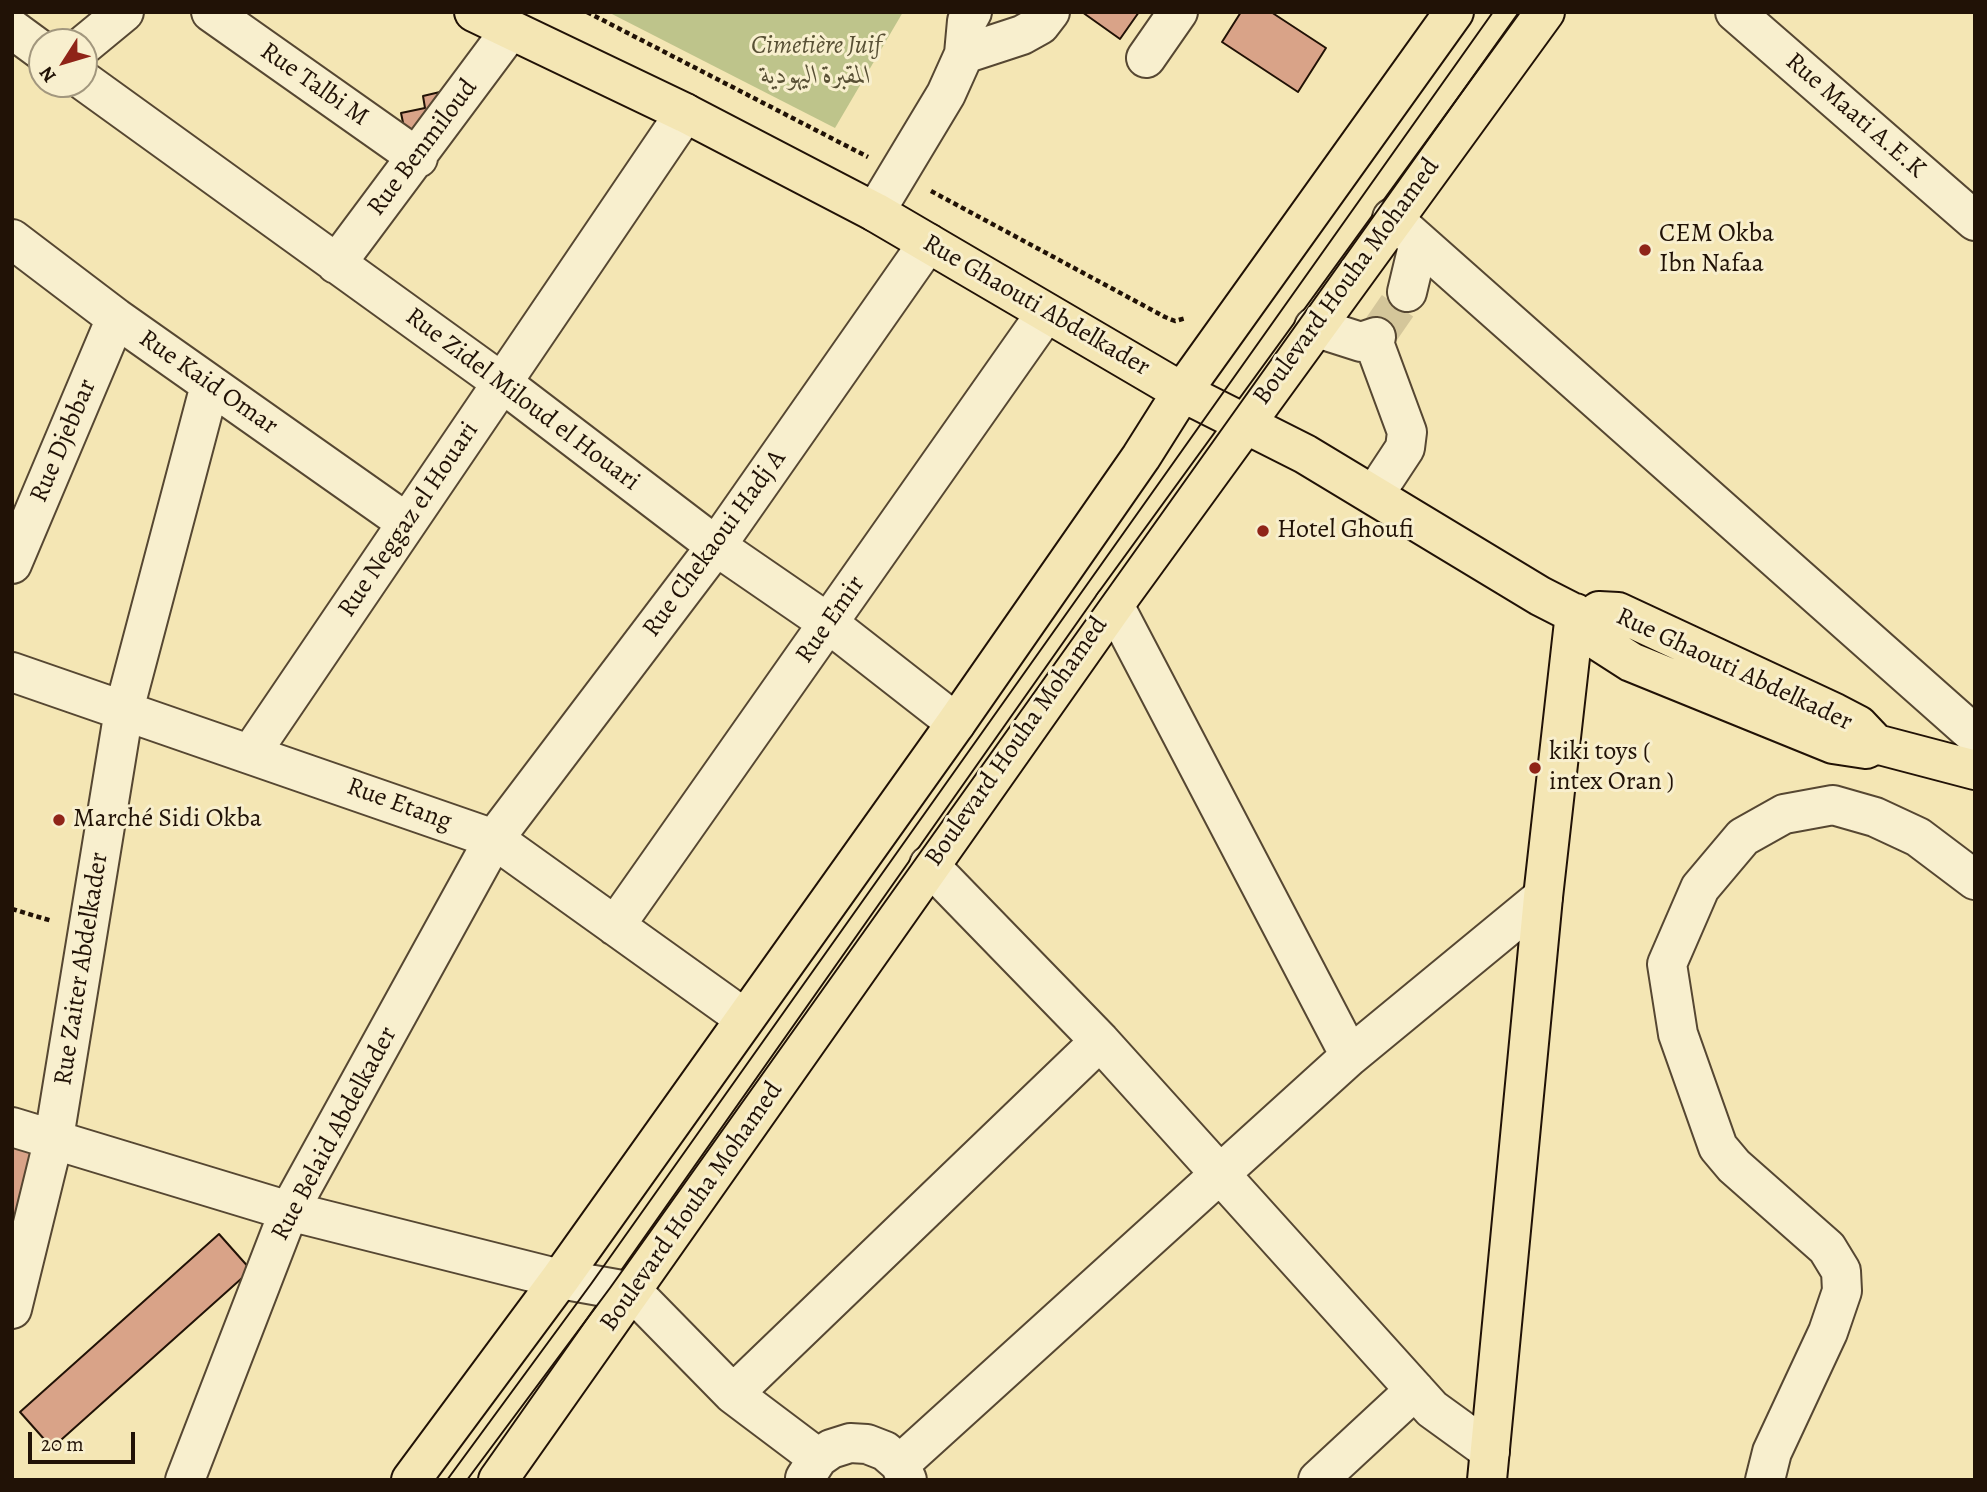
<!DOCTYPE html>
<meta charset="utf-8">
<style>
body{margin:0}
#map{position:relative;width:1987px;height:1492px;overflow:hidden;background:#f4e6b4;font-family:Alegreya,serif}
canvas{display:block}
.frame{position:absolute;inset:0;border:14px solid #211206;pointer-events:none}
.north{position:absolute;left:28px;top:28px;width:70px;height:70px;box-sizing:border-box;background:#f8efce;border:2px solid #a2977e;border-radius:50%;rotate:233deg;font-size:19px;font-weight:700;line-height:28px;text-align:center;color:#211206}
.north::after{content:'';display:block;margin:auto;width:24px;height:32px;background:#8f2418;clip-path:polygon(50% 0,100% 100%,50% 72%,0 100%)}
.scale{position:absolute;left:28px;top:1432px;width:107px;height:32px;box-sizing:border-box;border:4px solid #211206;border-top:0;padding-left:9px;font-size:21px;line-height:24px;white-space:nowrap;color:#211206;-webkit-text-stroke:5px #f8efce;paint-order:stroke}
</style>
<div id="map">
<canvas width="1987" height="1492"></canvas>
<div class="frame"></div>
<div class="north">N</div>
<div class="scale">20 m</div>
</div>
<script>
const ctx = document.querySelector('canvas').getContext('2d');
ctx.lineJoin = 'round';
function paint(path, color) { ctx.fillStyle = color; ctx.fill(path, 'evenodd'); }
const toPath = rows => new Path2D(rows.map(r => 'M' + r).join(''));
function strokePath(path, color, width, dash) { ctx.strokeStyle = color; ctx.lineWidth = width; ctx.lineCap = dash ? 'butt' : 'round'; ctx.setLineDash(dash || []); ctx.stroke(path); }
function drawText(font, color, halo, rows, align = 'center') {
  ctx.font = font + ' Alegreya,Amiri,serif'; ctx.lineWidth = 6; ctx.setLineDash([]); ctx.textBaseline = 'middle'; ctx.strokeStyle = halo; ctx.fillStyle = color; for (const [text, x, y, turn = 0] of rows) {
    ctx.save(); ctx.translate(x, y); ctx.rotate((+turn || 0) * Math.PI / 180); ctx.textAlign = isNaN(turn) ? turn : align; if (halo) ctx.strokeText(text, 0, 0); ctx.fillText(text, 0, 0); ctx.restore();
  }
}
paint(toPath([
 [608,12,903,12,835,128]
]), '#bec48b');
const building = toPath([
 [1082,12,1139,12,1120,39,1082,12],
 [1241,12,1271,12,1326,48,1298,92,1222,42,1241,12],
 [440,92,447,129,406,137,401,113,425,108,423,96,440,92],
 [12,1127,54,1138,12,1309,12,1127],
 [219,1234,251,1270,52,1448,20,1412,219,1234]
]);
paint(building, '#d9a388');
strokePath(building, '#211206', 2);
strokePath(toPath([
 [1376,337,1407,292]
]), '#d4c69a', 38, [38, 19]);
const minor = toPath([
 [211,12,418,158],
 [1735,12,1975,221],
 [12,29,42,51],
 [84,45,124,12],
 [964,54,1022,35,1040,25,1050,12],
 [1146,58,1178,12],
 [84,81,501,382,716,546,828,623,956,723],
 [875,212,946,94,964,54,967,21,972,12],
 [1392,218,1975,735],
 [12,239,116,318,407,523],
 [336,264,509,32],
 [1407,292,1419,242],
 [1314,327,1361,342,1376,337],
 [1373,340,1407,432,1405,448,1374,495],
 [12,564,116,318],
 [1114,605,1350,1056],
 [12,672,494,839,744,1018],
 [251,753,685,113],
 [929,865,1100,1041,1432,1409,1490,1451],
 [615,926,1046,313],
 [12,1127,289,1211,560,1279,633,1292,733,1394,818,1458],
 [12,1309,54,1138,124,710,210,385],
 [733,1394,1100,1041],
 [900,1464,1350,1056,1543,897],
 [805,1478,818,1458,831,1449,850,1443,867,1444,885,1451,900,1464,907,1480],
 [185,1480,289,1211,494,839,716,546,928,243],
 [1318,1480,1415,1390],
 [1765,1480,1772,1452,1828,1332,1842,1291,1841,1271,1827,1248,1734,1166,1718,1147,1678,1034,1667,964,1700,888,1743,837,1784,814,1833,805,1875,817,1918,837,1975,880]
]);
const major = toPath([
 [474,12,685,113,875,212,1182,392,1305,454,1540,596,1587,620],
 [1587,620,1599,611,1618,612,1835,713,1858,725,1876,744,1975,770],
 [1587,620,1589,635,1631,662,1833,744,1866,749,1876,744],
 [411,1480,560,1279,956,723,1141,457,1182,392,1454,12],
 [498,1480,1114,605,1545,12],
 [1487,1480,1543,897,1575,613]
]);
strokePath(minor, '#564732', 42);
strokePath(major, '#211206', 42);
strokePath(toPath([
 [587,12,868,157],
 [931,191,1165,317,1175,321,1186,318],
 [12,909,52,921]
]), '#211206', 4.5, [5, 3.5]);
strokePath(minor, '#f8efce', 38);
strokePath(major, '#f4e6b4', 38);
strokePath(toPath([
 [447,1480,591,1284,1493,12],
 [467,1480,610,1288,1519,12]
]), '#211206', 2);
for (const [x, y, r, color] of [
 [1645,250,7,"#8f2418"],
 [1263,531,7,"#8f2418"],
 [1535,768,7,"#8f2418"],
 [59,820,7,"#8f2418"]
]) { const dot = new Path2D(); dot.arc(x, y, r, 0, 2 * Math.PI); ctx.fillStyle = color; ctx.fill(dot); strokePath(dot, '#f8efce', 2.5); }
drawText('italic 26px', '#585035', '#f8efce', [
 ["Cimetière Juif",816,47],
 ["المقبرة اليهودية",816,77]
]);
drawText('26px', '#211206', '#f8efce', [
 ["Rue Talbi M",314,85,35],
 ["Rue Maati A.E.K",1855,116,41],
 ["Rue Benmiloud",423,148,-53],
 ["Boulevard Houha Mohamed",1347,282,-54],
 ["Rue Ghaouti Abdelkader",1036,306,30],
 ["Rue Kaid Omar",208,383,35],
 ["Rue Zidel Miloud el Houari",522,400,37],
 ["Rue Djebbar",64,441,-67],
 ["Rue Neggaz el Houari",409,520,-56],
 ["Rue Chekaoui Hadj A",715,544,-54],
 ["Rue Emir",831,620,-55],
 ["Rue Ghaouti Abdelkader",1734,670,25],
 ["Boulevard Houha Mohamed",1017,742,-55],
 ["Rue Etang",399,805,20],
 ["Rue Zaiter Abdelkader",82,969,-81],
 ["Rue Belaid Abdelkader",335,1134,-62],
 ["Boulevard Houha Mohamed",692,1207,-55]
]);
drawText('26px', '#211206', '#f8efce', [
 ["CEM Okba",1659,235],
 ["Ibn Nafaa",1659,265],
 ["Hotel Ghoufi",1277,531],
 ["kiki toys (",1549,753],
 ["intex Oran )",1549,783],
 ["Marché Sidi Okba",73,820]
], 'left');
</script>
